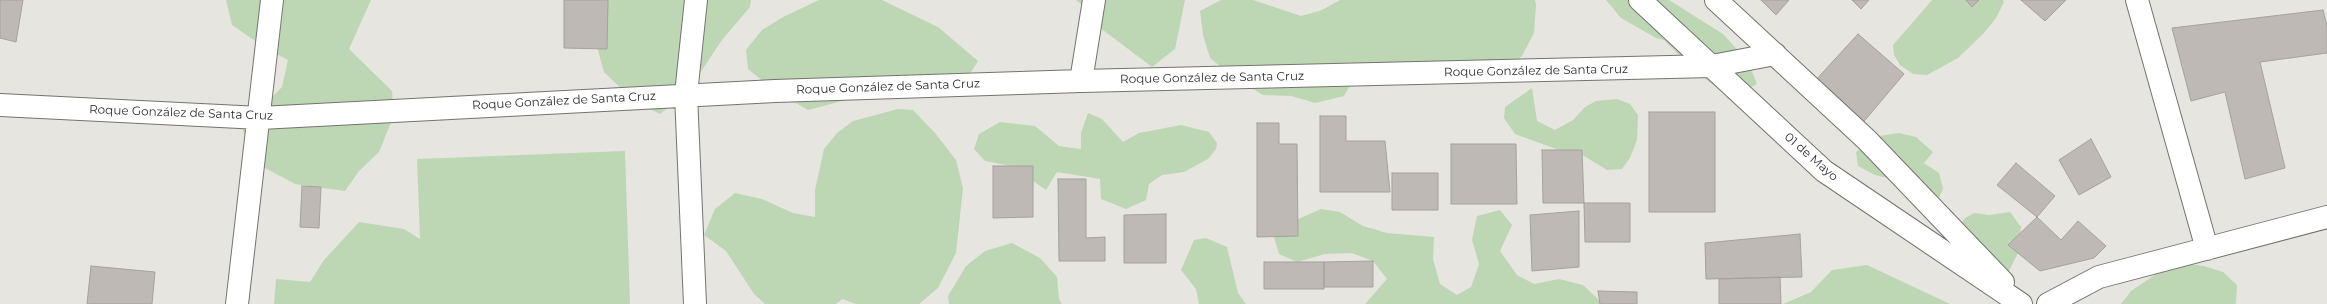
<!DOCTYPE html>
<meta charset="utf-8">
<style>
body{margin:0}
canvas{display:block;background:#e7e5df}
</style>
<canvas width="2327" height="304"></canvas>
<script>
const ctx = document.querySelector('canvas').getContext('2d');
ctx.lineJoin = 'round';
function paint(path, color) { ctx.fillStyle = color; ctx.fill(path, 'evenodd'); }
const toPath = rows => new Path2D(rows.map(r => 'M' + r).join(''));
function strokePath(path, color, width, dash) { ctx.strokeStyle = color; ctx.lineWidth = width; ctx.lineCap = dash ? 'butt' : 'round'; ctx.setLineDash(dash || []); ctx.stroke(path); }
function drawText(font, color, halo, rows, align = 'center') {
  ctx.font = font + ' Montserrat,sans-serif'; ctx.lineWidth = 4; ctx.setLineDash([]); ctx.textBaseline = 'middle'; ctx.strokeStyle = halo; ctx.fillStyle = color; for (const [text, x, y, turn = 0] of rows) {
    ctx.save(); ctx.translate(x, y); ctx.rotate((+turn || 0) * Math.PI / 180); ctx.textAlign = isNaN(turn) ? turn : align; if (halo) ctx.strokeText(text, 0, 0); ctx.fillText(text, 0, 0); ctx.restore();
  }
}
paint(toPath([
 [226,0,371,0,349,49,392,91,394,115,379,152,359,171,345,191,295,184,254,162,242,127,282,87,288,60,267,49,232,25],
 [608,0,751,0,750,7,722,40,686,94,660,114,634,101,604,72,591,26],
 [819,0,882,0,938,27,978,61,963,85,854,98,808,110,775,91,748,69,746,50,762,30,783,17],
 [1076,0,1185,0,1175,49,1152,67,1099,27,1092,13],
 [1221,0,1253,0,1301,16,1322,10,1340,0,1535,0,1536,5,1534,33,1522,56,1505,71,1359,70,1344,96,1315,103,1291,96,1263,95,1233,77,1210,58,1203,35,1200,11],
 [1606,0,1669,0,1723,34,1747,60,1757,84,1740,93,1718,89,1691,67,1664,40,1656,38,1621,18],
 [1932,0,2003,0,2004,2,1996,18,1984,33,1958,58,1927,75,1913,74,1900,65,1894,55,1893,45],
 [1532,88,1537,121,1555,130,1573,120,1585,107,1596,101,1617,99,1630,104,1638,115,1637,140,1630,158,1622,169,1607,170,1576,151,1559,150,1515,134,1504,118,1505,107],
 [898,109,913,110,935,133,956,160,963,188,956,253,938,288,919,304,856,304,842,299,836,304,765,304,754,294,726,251,704,235,715,209,735,193,762,199,793,213,815,217,815,190,824,149,837,133,853,121],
 [1088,113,1102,119,1123,142,1139,133,1181,125,1209,132,1217,143,1216,149,1208,159,1184,172,1162,175,1149,184,1146,200,1126,209,1101,199,1100,179,1057,172,1046,190,1011,166,985,161,974,149,979,134,1000,122,1035,126,1059,146,1081,149,1081,133],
 [1899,133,1916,137,1933,152,1924,163,1939,173,1943,189,1934,209,1921,214,1904,189,1892,179,1875,175,1858,166,1856,152,1879,136],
 [625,151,630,304,274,304,276,279,310,282,324,260,359,222,404,229,420,239,417,159],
 [1321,209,1340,212,1363,226,1387,233,1434,237,1433,259,1440,284,1457,295,1471,287,1479,264,1472,240,1477,216,1500,210,1512,225,1500,251,1517,275,1534,284,1559,279,1583,285,1600,301,1601,304,1365,304,1387,279,1373,261,1352,253,1325,254,1297,262,1279,254,1274,237,1287,224],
 [2010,212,2021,227,2018,253,2009,271,1994,277,1958,229,1965,218,1974,213,1989,215],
 [1206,238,1227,247,1238,293,1246,304,1199,304,1196,289,1181,270,1194,240],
 [1012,243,1040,258,1057,277,1059,299,1062,304,949,304,948,296,966,266,985,251],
 [2180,263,2204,266,2223,272,2237,285,2236,304,2121,304,2131,291,2171,264],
 [1867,265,1950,304,1783,304,1811,292,1832,270]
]), '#bdd7b5');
const building = toPath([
 [0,0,23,0,16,42,0,38,0,0],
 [564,0,608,0,607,49,564,48,564,0],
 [1761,0,1789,0,1776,15,1761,0],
 [1852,0,1869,0,1861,9,1852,0],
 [1966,0,1979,0,1972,7,1966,0],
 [2021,0,2066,0,2045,21,2021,0],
 [2323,10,2327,26,2327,53,2260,62,2285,168,2245,179,2225,92,2191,101,2172,28,2323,10],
 [1858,34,1904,74,1860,126,1814,82,1858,34],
 [1649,112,1715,112,1715,212,1649,212,1649,112],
 [1320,116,1346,116,1346,141,1385,141,1390,192,1320,192,1320,116],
 [1257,123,1279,123,1279,144,1297,144,1298,236,1257,237,1257,123],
 [2091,139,2111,177,2079,195,2059,160,2091,139],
 [1451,144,1516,144,1517,204,1451,204,1451,144],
 [1542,150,1582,150,1584,203,1543,203,1542,150],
 [2016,163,2055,196,2037,217,1997,185,2016,163],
 [993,166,1033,166,1033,217,993,218,993,166],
 [1392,173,1438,173,1438,210,1392,210,1392,173],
 [1058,179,1086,179,1086,238,1105,237,1105,261,1059,261,1058,179],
 [302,186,321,187,319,228,300,227,302,186],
 [1584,203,1630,203,1630,242,1585,242,1584,203],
 [1579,211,1579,267,1532,271,1530,215,1579,211],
 [1166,214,1166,263,1124,263,1124,215,1166,214],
 [2037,217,2061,240,2078,221,2106,246,2094,258,2040,271,2008,245,2037,217],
 [1800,234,1802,277,1706,279,1705,243,1800,234],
 [1373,261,1373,287,1324,287,1324,262,1373,261],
 [1264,262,1324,262,1324,289,1264,289,1264,262],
 [91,266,155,272,152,304,87,304,91,266],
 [1780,277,1781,304,1719,304,1719,279,1780,277],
 [1598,291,1637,292,1637,304,1600,304,1598,291]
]);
paint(building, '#beb9b5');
strokePath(building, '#a5a19c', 1);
const minor = toPath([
 [1640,0,1824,171,2021,304],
 [1716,0,1867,140,2003,282],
 [2137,0,2207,249],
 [1081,81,1094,0],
 [0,105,260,118,775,91,1081,81,1712,66,1775,54],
 [237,304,272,0],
 [695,304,686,94,696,0],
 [2048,304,2099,277,2327,217]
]);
strokePath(minor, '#76736f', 24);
strokePath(minor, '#fff', 22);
drawText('12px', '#2f2e2c', '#fff', [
 ["Roque González de Santa Cruz",1536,71,-1],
 ["Roque González de Santa Cruz",1212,78,-1],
 ["Roque González de Santa Cruz",888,87,-2],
 ["Roque González de Santa Cruz",564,101,-3],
 ["Roque González de Santa Cruz",181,113,2],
 ["01 de Mayo",1811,157,41]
]);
</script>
